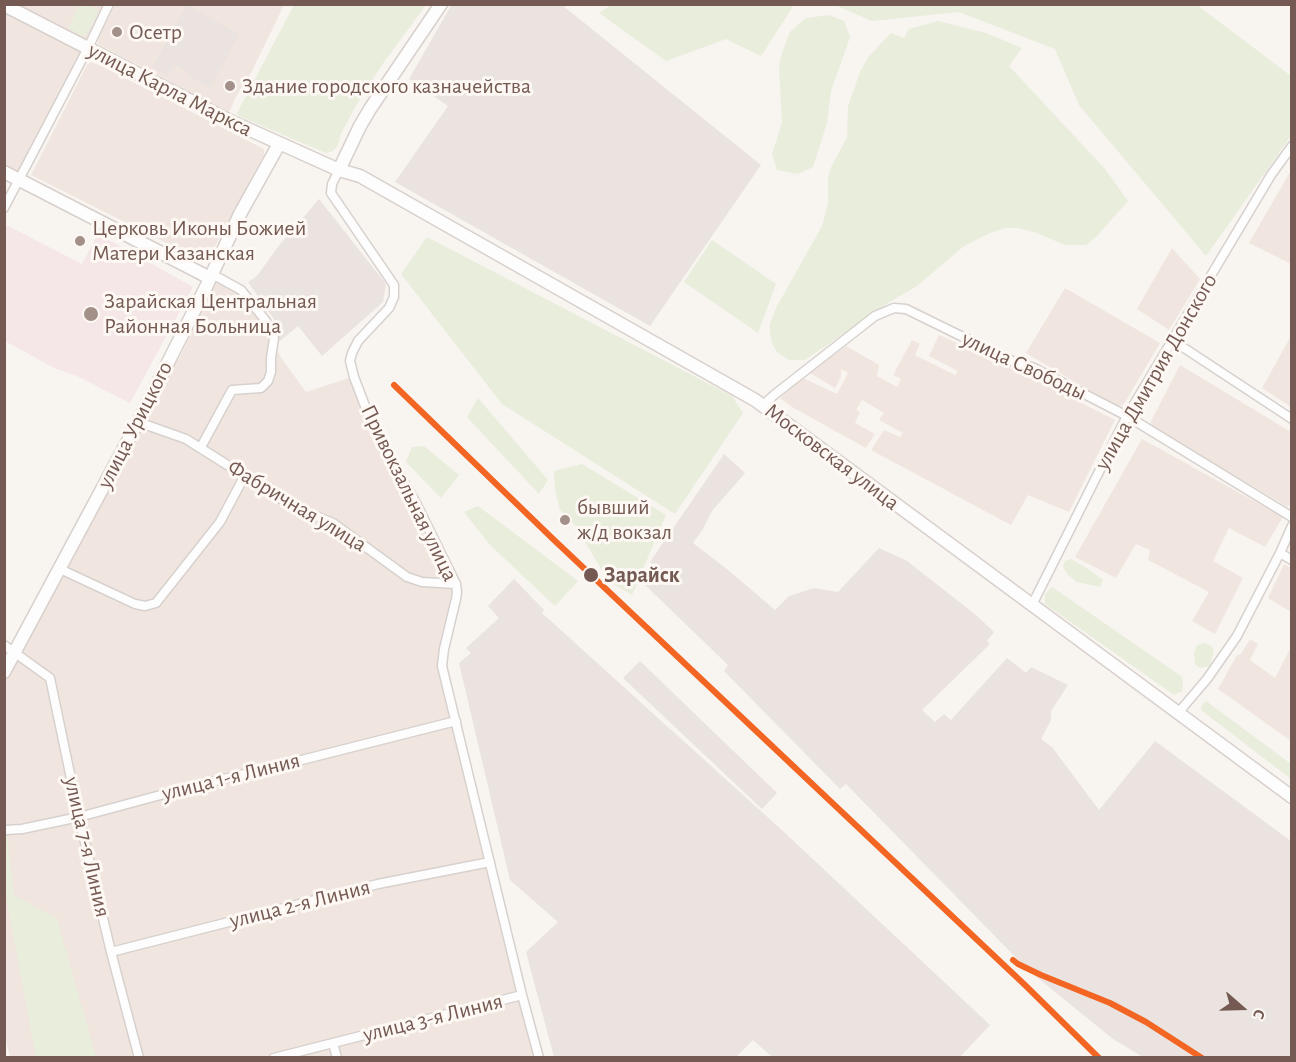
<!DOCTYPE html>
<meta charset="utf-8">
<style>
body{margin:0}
#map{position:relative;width:1296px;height:1062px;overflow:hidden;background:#f8f4f0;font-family:"Alegreya Sans",sans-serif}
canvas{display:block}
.frame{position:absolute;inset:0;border:6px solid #745a52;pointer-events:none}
.north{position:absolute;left:1212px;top:978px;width:60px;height:60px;-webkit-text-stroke:4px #fdf8f3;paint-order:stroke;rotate:110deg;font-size:16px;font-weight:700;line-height:24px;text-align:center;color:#745a52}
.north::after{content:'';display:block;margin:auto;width:21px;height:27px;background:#745a52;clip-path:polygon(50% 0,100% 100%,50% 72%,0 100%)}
</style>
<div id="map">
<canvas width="1296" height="1062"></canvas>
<div class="frame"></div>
<div class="north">С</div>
</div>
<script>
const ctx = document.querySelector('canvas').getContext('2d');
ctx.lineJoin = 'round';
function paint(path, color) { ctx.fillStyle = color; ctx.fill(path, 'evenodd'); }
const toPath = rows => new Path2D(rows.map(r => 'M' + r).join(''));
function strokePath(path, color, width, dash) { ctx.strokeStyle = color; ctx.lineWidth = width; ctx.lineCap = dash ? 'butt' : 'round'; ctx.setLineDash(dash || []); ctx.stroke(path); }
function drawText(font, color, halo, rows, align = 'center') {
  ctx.font = font + ' "Alegreya Sans",sans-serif'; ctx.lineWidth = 6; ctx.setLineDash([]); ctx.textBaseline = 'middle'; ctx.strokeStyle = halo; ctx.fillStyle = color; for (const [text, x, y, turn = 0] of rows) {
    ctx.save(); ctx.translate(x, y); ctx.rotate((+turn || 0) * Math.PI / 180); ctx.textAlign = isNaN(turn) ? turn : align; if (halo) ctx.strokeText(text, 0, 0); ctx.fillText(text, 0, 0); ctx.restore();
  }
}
paint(toPath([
 [17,5,107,5,87,41],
 [115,5,284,5,252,71,237,95,229,112,98,44,98,39],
 [4,11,82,50,17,174,5,167],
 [91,62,104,67,264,149,264,155,206,263,31,175,87,65],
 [1290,172,1292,173,1291,264,1249,243],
 [1172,248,1200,279,1169,330,1137,309],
 [216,278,241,292,253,306,282,359,306,392,352,377,370,428,455,583,456,592,442,649,535,1057,10,1057,4,1032,4,682,157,392,181,355],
 [1065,288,1160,343,1124,404,1117,407,1026,353],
 [939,335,1006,365,1115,420,1069,512,1028,495,1011,525,871,450,884,430,900,437,903,433,879,420,884,413,862,400,856,410,860,412,855,423,875,434,866,448,792,407,780,398,803,378,837,394,848,373,841,369,841,377,835,388,810,373,846,346,879,365,877,376,897,387,901,379,893,375,912,340,920,344,915,355,955,375,958,371,929,356],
 [1291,336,1292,407,1291,407,1262,388],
 [1180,365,1291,432,1292,501,1288,507,1149,425],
 [1142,439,1283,517,1265,547,1229,528,1213,561,1243,578,1215,634,1192,621,1209,592,1148,560,1150,550,1136,544,1116,578,1075,557],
 [1284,564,1291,568,1291,612,1268,598],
 [1250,639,1258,644,1250,660,1275,678,1291,647,1291,741,1218,689,1237,655,1241,654]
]), '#f0e6df');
paint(toPath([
 [452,4,562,5,761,165,650,326,395,182,448,106,409,79],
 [187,5,239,34,210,88,187,75,188,72,174,65,167,76,152,68],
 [319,199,386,284,383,302,322,356,298,326,280,341,273,326,274,319,248,282,257,276,277,248],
 [724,454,745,473,712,511,703,529,693,543,728,570,775,610,789,596,814,588,838,592,879,548,907,561,976,615,994,632,987,641,990,644,922,710,935,722,944,714,951,720,1007,658,1026,673,1031,667,1068,685,1051,711,1051,720,1041,739,1052,747,1099,810,1155,741,1291,841,1291,1057,1143,1057,1113,1039,1028,970,846,784,840,789,724,671,728,665,639,579,653,565,650,562],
 [514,579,544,610,542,613,785,833,990,1025,960,1057,772,1057,753,1040,736,1057,554,1057,526,952,558,922,510,880,459,663,471,653,466,648,499,618,488,606],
 [640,661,777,793,762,809,623,678]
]), '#eae3df');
paint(toPath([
 [6,225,82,264,98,234,193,287,130,403,77,376,54,368,5,341]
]), '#f5e7e7');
paint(toPath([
 [80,5,88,5,99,11,85,37,68,28],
 [294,5,426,5,384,62,355,107,341,134,338,145,333,151,326,153,241,117,238,115,237,113],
 [611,5,791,4,792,8,761,56,726,39,666,61,599,13],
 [835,5,1197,5,1291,76,1291,136,1206,256,1079,105,1055,49,959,12,872,21],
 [829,15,844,21,850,37,831,91,827,123,813,167,798,174,777,170,772,154,782,123,779,68,782,53,790,32,806,18],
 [938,21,986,33,1022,48,1009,66,1105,169,1128,201,1096,237,1086,245,1065,245,1037,233,1018,228,1005,228,990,233,964,246,917,286,888,303,805,360,789,360,777,352,772,343,770,334,770,324,776,308,822,226,828,204,828,177,832,165,847,138,848,106,860,72,869,56,891,33,904,38,909,29],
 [427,237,732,396,743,413,675,514,502,404,401,274],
 [712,240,776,284,758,333,684,282],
 [478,398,548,480,539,494,467,417],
 [424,446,459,475,441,498,406,462,412,447],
 [582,464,666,515,632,595,609,582,575,525,560,510,555,490,554,471],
 [478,506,578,581,555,606,490,545,464,512],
 [1071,559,1091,571,1103,580,1100,587,1077,582,1068,575,1063,567,1065,561],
 [1052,587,1181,676,1183,681,1182,691,1174,695,1045,604,1045,594],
 [1205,643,1211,646,1214,650,1210,666,1200,668,1195,664,1194,653,1197,645],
 [1206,701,1291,764,1291,779,1201,710,1202,705],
 [4,836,7,836,14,895,57,919,96,1057,36,1057,5,890]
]), '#e8eddc');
const street = toPath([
 [339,170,332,184,331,193,394,285,394,297,389,308,358,341,352,353,350,361,354,377,373,427,416,503,456,584,457,592,456,599,444,649,442,666,522,995,539,1058],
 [4,208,88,48,109,4],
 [1172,340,1292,419],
 [762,406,774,395,875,316,894,308,906,309,1014,362,1032,367,1127,416,1292,517],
 [138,422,186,439,302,512,316,516,333,523,407,577,422,582,456,584],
 [201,447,232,390,261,388,268,381,271,372,271,358,274,338,266,321,241,290,212,274],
 [1280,553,1292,560],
 [60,569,135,604,145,606,156,603,220,522,245,475],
 [1032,605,1127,416,1271,175,1292,146],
 [4,645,50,678,79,817,111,952,139,1058],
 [1178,713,1207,679,1237,636,1280,553,1292,526],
 [6,830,22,829,79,817,194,786,266,769,456,721],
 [111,952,378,884,490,862],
 [333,1043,337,1058],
 [274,1058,522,995]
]);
const secondary = toPath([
 [4,5,228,120,339,170,360,176,755,400,1292,797],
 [339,170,360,126,370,109,441,4],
 [4,172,210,278],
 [4,672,138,422,206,287,240,214,279,144]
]);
strokePath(street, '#d7d1ce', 11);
strokePath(secondary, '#d8d0cc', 15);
strokePath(street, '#fefdfd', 8);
strokePath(secondary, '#fefdfd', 12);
strokePath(toPath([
 [394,385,553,539,1026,986,1099,1058],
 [1013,960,1018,964,1041,975,1110,1003,1146,1022,1202,1058]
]), '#f26522', 6);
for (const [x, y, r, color] of [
 [117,32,6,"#a29089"],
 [230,86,6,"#a29089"],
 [80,241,6,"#a29089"],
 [91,314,8,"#a29089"],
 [565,520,6,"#a29089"],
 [591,575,8,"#745a52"]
]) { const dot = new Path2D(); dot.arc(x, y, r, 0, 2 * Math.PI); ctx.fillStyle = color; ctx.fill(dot); strokePath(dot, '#fdf8f3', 2); }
drawText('22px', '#745a52', '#fdf8f3', [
 ["Осетр",129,32],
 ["Здание городского казначейства",242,86],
 ["Церковь Иконы Божией",92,228],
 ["Матери Казанская",92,253],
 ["Зарайская Центральная",104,301],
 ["Районная Больница",104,326],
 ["бывший",577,507],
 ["ж/д вокзал",577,532]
], 'left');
drawText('22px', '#745a52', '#fdf8f3', [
 ["улица Карла Маркса",170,90,27],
 ["улица Свободы",1024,366,25],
 ["улица Дмитрия Донского",1156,372,-60],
 ["улица Урицкого",135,425,-63],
 ["Московская улица",832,457,37],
 ["Привокзальная улица",409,493,64],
 ["Фабричная улица",297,506,31],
 ["улица 1-я Линия",231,777,-14],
 ["улица 7-я Линия",87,847,77],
 ["улица 2-я Линия",300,904,-14],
 ["улица 3-я Линия",433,1018,-14]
]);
drawText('bold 22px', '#745a52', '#fdf8f3', [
 ["Зарайск",604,575]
], 'left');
</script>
